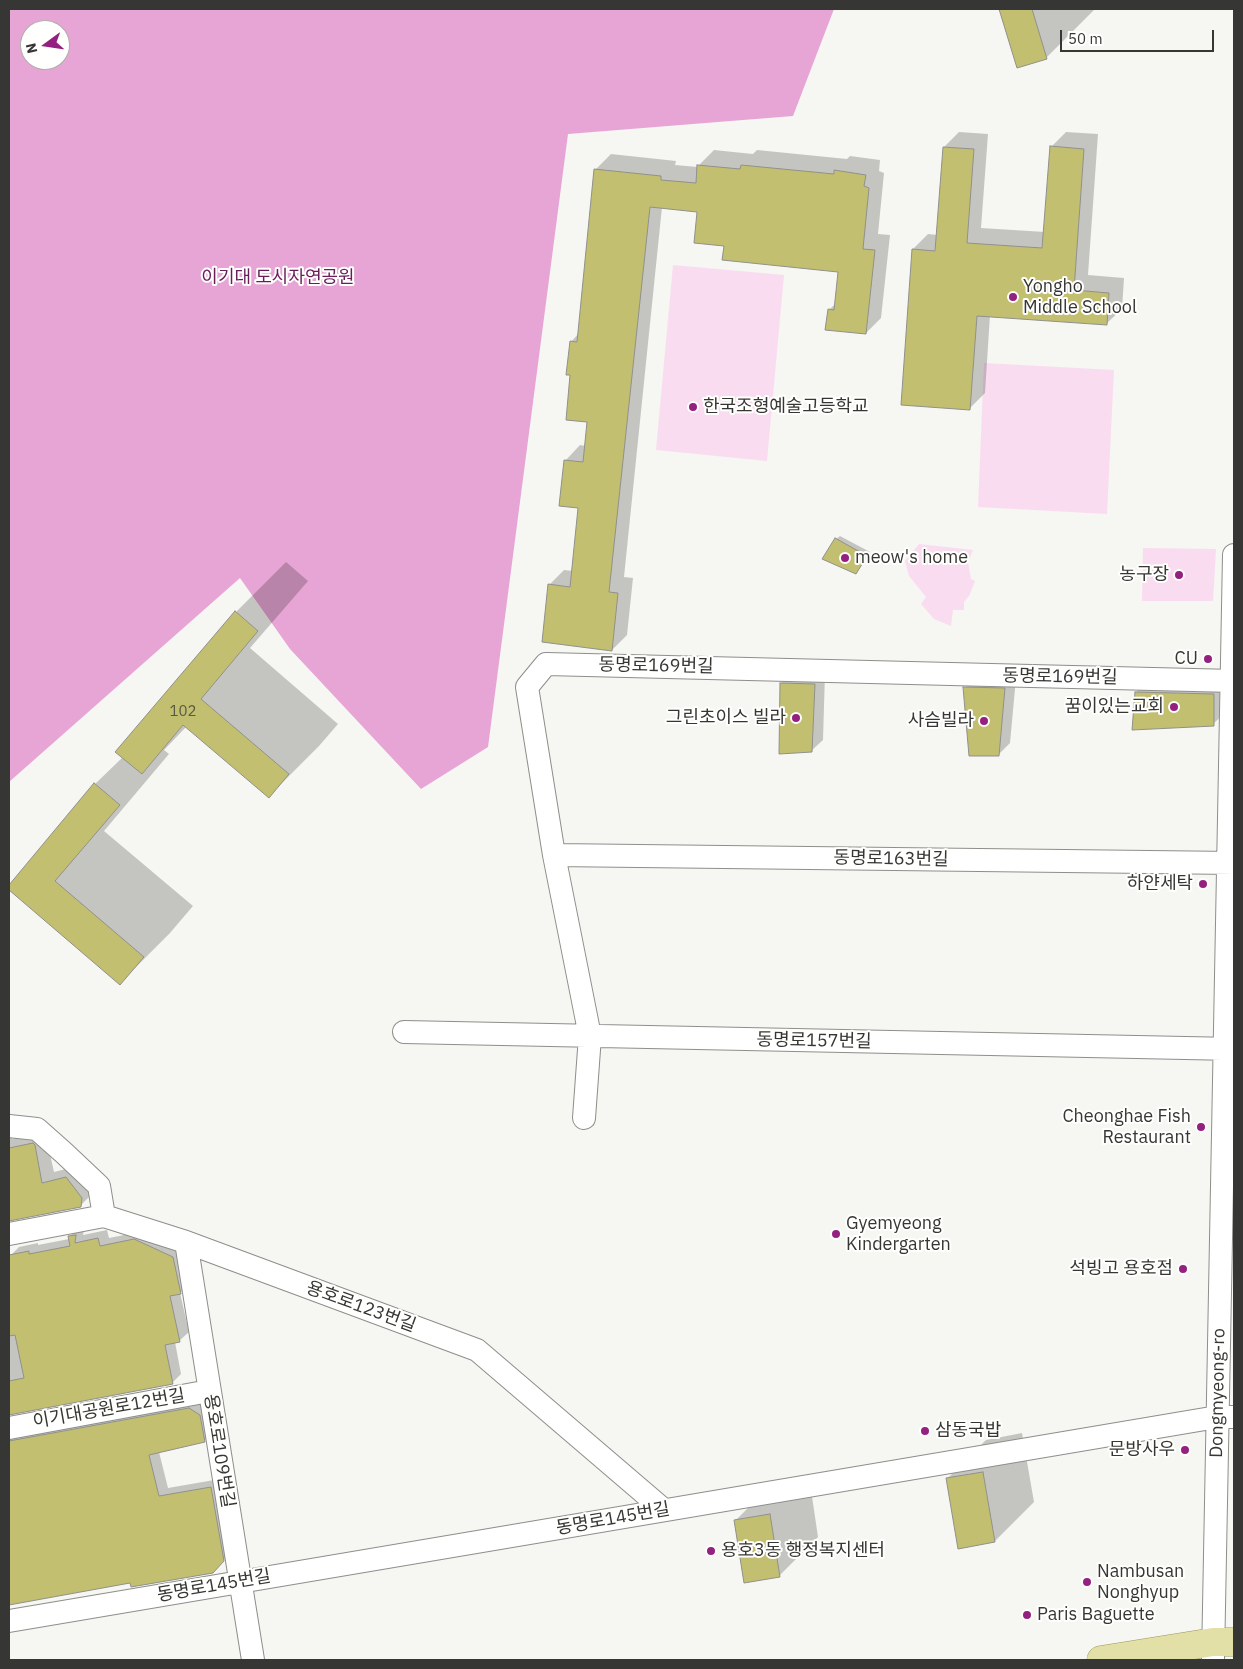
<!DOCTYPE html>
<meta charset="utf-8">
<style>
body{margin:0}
#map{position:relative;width:1243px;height:1669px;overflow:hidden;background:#f6f6f2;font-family:"IBM Plex Sans",sans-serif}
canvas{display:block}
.frame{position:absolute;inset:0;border:10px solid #363634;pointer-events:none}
.north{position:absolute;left:20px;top:20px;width:50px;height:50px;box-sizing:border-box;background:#fffffe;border:1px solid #afafad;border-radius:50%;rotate:256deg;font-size:14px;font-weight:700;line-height:20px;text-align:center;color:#363634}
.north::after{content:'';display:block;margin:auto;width:18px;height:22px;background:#94217f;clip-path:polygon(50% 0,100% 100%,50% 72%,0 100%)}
.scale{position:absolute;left:1060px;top:30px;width:154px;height:22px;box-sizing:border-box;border:2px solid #363634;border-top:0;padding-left:6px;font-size:15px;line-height:18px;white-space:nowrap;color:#363634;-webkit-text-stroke:4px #fffffe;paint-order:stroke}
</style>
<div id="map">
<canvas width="1243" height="1669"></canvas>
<div class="frame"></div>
<div class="north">N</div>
<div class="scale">50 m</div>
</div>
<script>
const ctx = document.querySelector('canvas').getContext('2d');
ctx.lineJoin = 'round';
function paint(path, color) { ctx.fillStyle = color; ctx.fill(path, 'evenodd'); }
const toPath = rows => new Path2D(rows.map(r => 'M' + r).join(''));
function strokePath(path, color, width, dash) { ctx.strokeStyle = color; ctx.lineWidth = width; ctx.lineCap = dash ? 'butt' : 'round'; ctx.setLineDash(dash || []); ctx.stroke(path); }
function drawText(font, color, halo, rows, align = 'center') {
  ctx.font = font + ' "IBM Plex Sans","Noto Sans KR",sans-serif'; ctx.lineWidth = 4; ctx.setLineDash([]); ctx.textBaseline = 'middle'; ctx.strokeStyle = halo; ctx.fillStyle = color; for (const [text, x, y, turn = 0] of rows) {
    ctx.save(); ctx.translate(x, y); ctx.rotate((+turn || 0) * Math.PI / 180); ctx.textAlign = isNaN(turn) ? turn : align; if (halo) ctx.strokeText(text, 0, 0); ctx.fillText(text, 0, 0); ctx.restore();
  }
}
paint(toPath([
 [673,265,784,275,767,461,656,450],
 [984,363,1114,370,1107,514,978,507],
 [919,544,973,550,968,562,971,579,975,581,969,596,964,602,964,610,953,610,951,626,934,619,921,604,926,597,909,576,905,561],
 [1143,548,1216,549,1213,601,1142,601]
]), '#fadcf1');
paint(toPath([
 [9,9,834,9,793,116,568,134,488,747,421,789,290,649,240,578,9,782],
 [30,30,60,30,60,60,30,60]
]), '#e7a5d5');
paint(toPath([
 [1001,9,1095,9,1046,58,1018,66],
 [959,132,988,134,981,228,1045,232,1051,147,1066,132,1098,134,1088,275,1124,278,1122,309,1106,324,990,315,985,393,969,409,913,249,928,234,938,235,944,147],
 [714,150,753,154,757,150,847,159,850,156,880,160,879,171,884,173,878,234,890,235,881,318,866,333,829,310,836,303,839,271,725,245,698,210,662,207,624,577,633,578,627,635,612,650,549,585,564,570,573,571,580,506,565,461,580,445,586,446,589,421,571,374,571,342,579,333,596,169,611,154,676,161,675,165,698,167,699,165],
 [840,536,870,552,856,573,836,539],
 [286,562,308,581,250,648,338,724,319,746,269,796,187,726,164,750,169,754,104,831,193,906,170,933,120,983,9,887,95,784,123,757,236,612],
 [792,672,825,673,823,740,811,751,781,683],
 [976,677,1016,678,1010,743,998,755,965,688],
 [1147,681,1225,683,1225,713,1213,724,1136,692],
 [45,1132,54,1172,78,1166,92,1194,80,1206,9,1220,9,1134,11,1133,12,1139],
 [85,1226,83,1235,107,1230,109,1238,144,1231,182,1248,190,1284,180,1293,189,1332,179,1341,175,1342,181,1374,172,1383,9,1413,9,1257,19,1247,38,1243,38,1245,69,1239,69,1237,78,1228],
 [199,1400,213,1432,204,1441,159,1452,168,1488,220,1479,232,1551,222,1562,9,1604,9,1428],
 [1022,1433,1034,1502,995,1541,947,1479,986,1440],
 [809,1476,818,1537,779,1576,735,1521,775,1481]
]), '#0003');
const building = toPath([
 [999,9,1032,9,1047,59,1017,68,999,9],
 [1050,146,1084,149,1074,290,1109,293,1107,325,977,316,970,410,901,405,912,249,935,251,943,147,974,149,967,243,1042,248,1050,146],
 [697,165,740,169,741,165,834,174,834,170,866,175,864,186,869,188,863,249,875,250,866,334,825,330,828,309,834,310,838,272,722,260,724,246,694,243,697,212,650,207,609,592,618,593,612,651,542,642,548,584,570,587,578,508,559,506,564,460,583,462,587,422,566,420,570,375,566,375,570,341,577,342,594,169,661,176,661,180,696,183,697,165],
 [835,538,867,556,856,574,822,559,835,538],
 [235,611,258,631,201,699,289,774,269,798,183,725,142,774,115,752,235,611],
 [780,683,815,684,812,752,779,754,780,683],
 [963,687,1005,688,999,756,969,756,963,687],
 [1135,692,1214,694,1214,726,1132,730,1135,692],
 [94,783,120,805,55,881,144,957,120,985,9,890,9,885,94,783],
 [33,1143,35,1145,42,1183,66,1177,82,1198,81,1207,9,1221,9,1148,33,1143],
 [76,1235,75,1243,98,1238,100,1246,134,1239,173,1257,181,1294,170,1296,180,1342,165,1345,173,1384,9,1415,9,1381,24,1378,15,1335,9,1336,9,1255,29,1251,29,1254,70,1246,68,1236,76,1235],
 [189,1408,200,1415,205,1442,149,1455,159,1496,211,1487,224,1561,213,1573,131,1587,130,1583,9,1605,9,1441,189,1408],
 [983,1472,995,1542,958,1549,946,1478,983,1472],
 [770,1514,780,1577,744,1583,734,1520,770,1514]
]);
paint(building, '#c2bf71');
strokePath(building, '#90908b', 1);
const minor = toPath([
 [554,855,1234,863],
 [404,1032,1234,1049],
 [584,1118,590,1036,554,855,527,687,546,664,1234,681],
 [9,1126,37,1129,64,1153,99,1186,104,1216],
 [9,1234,104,1216,186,1242,477,1350,664,1510],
 [186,1242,253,1660],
 [9,1428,209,1391],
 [9,1621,1217,1417,1234,1417],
 [1213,1660,1234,555]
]);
const major = toPath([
 [1101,1660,1213,1642,1234,1642]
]);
strokePath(minor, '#8e8e8a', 24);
strokePath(major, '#9a9858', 29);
strokePath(minor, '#fff', 22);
strokePath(major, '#e3e0a7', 28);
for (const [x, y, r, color] of [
 [1013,297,5,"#94217f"],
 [693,407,5,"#94217f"],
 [845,558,5,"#94217f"],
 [1179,575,5,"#94217f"],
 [1208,659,5,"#94217f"],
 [1174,707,5,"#94217f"],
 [796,718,5,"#94217f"],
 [984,721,5,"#94217f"],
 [1203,884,5,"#94217f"],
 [1201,1127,5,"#94217f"],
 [836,1234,5,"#94217f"],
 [1183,1269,5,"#94217f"],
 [925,1431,5,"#94217f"],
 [1185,1450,5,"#94217f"],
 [711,1551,5,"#94217f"],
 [1087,1582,5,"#94217f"],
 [1027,1615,5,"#94217f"]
]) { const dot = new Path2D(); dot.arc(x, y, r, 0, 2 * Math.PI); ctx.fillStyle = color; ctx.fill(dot); strokePath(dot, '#fffffe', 2); }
drawText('15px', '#595843', null, [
 ["102",183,712]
]);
drawText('18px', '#691d5a', '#fffffe', [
 ["이기대 도시자연공원",278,278]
]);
drawText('18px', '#363634', '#fffffe', [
 ["Yongho",1023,287,"left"],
 ["Middle School",1023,308,"left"],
 ["한국조형예술고등학교",703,407,"left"],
 ["meow's home",855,558,"left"],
 ["농구장",1169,575],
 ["CU",1198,659],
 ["꿈이있는교회",1164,707],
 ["그린초이스 빌라",786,718],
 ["사슴빌라",974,721],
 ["하얀세탁",1193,884],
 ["Cheonghae Fish",1191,1117],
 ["Restaurant",1191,1138],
 ["Gyemyeong",846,1224,"left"],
 ["Kindergarten",846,1245,"left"],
 ["석빙고 용호점",1173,1269],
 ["삼동국밥",935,1431,"left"],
 ["문방사우",1175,1450],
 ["용호3동 행정복지센터",721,1551,"left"],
 ["Nambusan",1097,1572,"left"],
 ["Nonghyup",1097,1593,"left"],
 ["Paris Baguette",1037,1615,"left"]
], 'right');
drawText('18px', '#363634', '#fffffe', [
 ["동명로169번길",656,666,1],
 ["동명로169번길",1060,677,1],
 ["동명로163번길",891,859,1],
 ["동명로157번길",814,1041,1],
 ["용호로123번길",361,1307,20],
 ["Dongmyeong-ro",1218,1393,-89],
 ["이기대공원로12번길",109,1409,-10],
 ["용호로109번길",219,1451,81],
 ["동명로145번길",613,1519,-10],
 ["동명로145번길",214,1586,-10]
]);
</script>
